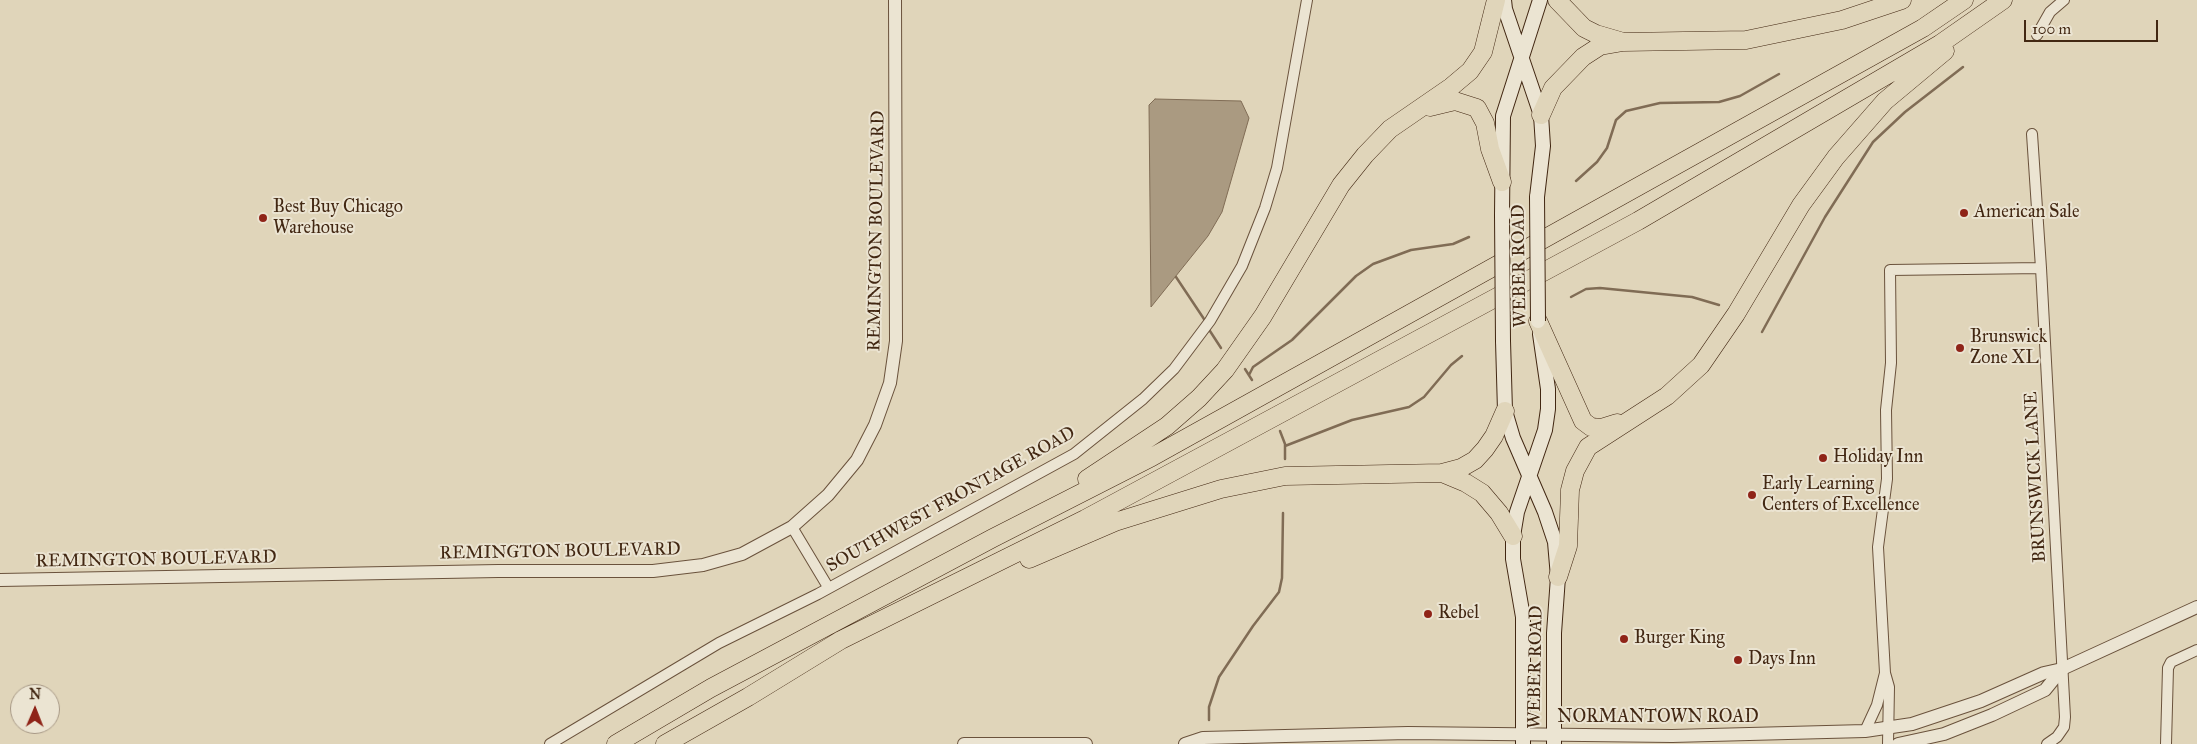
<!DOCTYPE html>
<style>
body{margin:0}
#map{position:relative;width:2197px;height:744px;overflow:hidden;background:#e0d5ba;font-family:"IM FELL Great Primer",serif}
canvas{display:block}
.north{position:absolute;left:10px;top:684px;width:50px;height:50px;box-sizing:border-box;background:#ebe4d2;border:1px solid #a79885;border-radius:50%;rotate:1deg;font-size:14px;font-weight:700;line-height:20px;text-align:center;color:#422712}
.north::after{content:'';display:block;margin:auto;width:18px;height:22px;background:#8f2418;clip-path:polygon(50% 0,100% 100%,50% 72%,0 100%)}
.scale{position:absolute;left:2024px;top:20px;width:134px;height:22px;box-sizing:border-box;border:2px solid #422712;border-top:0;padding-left:6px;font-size:15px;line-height:18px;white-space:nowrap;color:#422712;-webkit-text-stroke:4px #ebe4d2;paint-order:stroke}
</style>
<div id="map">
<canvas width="2197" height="744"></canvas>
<div class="north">N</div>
<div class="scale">100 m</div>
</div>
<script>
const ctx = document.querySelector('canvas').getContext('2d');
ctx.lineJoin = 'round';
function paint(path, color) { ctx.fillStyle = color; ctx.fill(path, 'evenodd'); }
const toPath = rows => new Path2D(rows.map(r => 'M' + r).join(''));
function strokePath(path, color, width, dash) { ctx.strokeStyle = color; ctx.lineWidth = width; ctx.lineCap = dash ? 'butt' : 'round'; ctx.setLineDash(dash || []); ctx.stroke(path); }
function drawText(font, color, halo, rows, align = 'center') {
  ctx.font = font + ' "IM FELL Great Primer",serif'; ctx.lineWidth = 4; ctx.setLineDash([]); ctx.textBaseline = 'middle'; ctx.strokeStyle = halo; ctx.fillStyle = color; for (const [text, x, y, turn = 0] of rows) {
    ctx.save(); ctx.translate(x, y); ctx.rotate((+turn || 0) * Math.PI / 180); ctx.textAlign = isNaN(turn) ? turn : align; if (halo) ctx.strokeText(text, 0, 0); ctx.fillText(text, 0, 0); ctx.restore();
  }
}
const water = toPath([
 [1155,99,1241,101,1249,118,1222,212,1208,236,1151,307,1149,105,1155,99]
]);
paint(water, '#aa9a81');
strokePath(water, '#806c55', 1);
strokePath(toPath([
 [1576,181,1597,162,1607,148,1616,120,1626,111,1660,103,1719,102,1740,96,1779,74],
 [1176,277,1204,319,1205,323],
 [1571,297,1586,289,1600,288,1692,297,1719,305],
 [1208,328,1221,348],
 [1762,332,1825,217,1873,142,1905,112,1963,67],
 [1245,369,1252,380],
 [1249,375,1253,367,1292,340,1356,276,1373,264,1411,250,1453,244,1469,237],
 [1280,431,1285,444,1285,459],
 [1285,446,1352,420,1409,407,1424,397,1451,365,1462,356],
 [1209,720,1209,707,1219,677,1253,626,1279,592,1282,578,1283,513]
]), '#806c55', 2.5);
const minor = toPath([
 [2037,35,2050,12,2064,0],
 [2032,134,2041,268,2065,717,2064,727,2057,737,2047,744],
 [792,527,828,587],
 [1865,731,1877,705,1885,673],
 [550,744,719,643,818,594,1074,454,1143,399,1174,369,1210,321,1242,266,1265,208,1277,168,1307,0],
 [1888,744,1889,687,1885,673,1878,547,1887,479,1886,410,1891,363,1890,270,2041,268],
 [2166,744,2168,668,2171,662,2197,650]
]);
const tertiary = toPath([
 [0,580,498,571,653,571,703,565,742,554,792,527,828,495,857,460,875,425,890,383,896,341,895,0],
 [964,744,1086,744],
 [1185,744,1203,738,1408,733,1672,736,1865,731,1912,724,1981,701,2044,673,2062,669,2197,607],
 [1898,744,1944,734,1992,715,2045,690,2062,669]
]);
const secondary = toPath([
 [1504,0,1505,9,1541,115,1543,146,1537,197],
 [1502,215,1503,116,1540,0],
 [1503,341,1505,411,1513,438,1545,512,1555,542,1558,577,1554,633,1554,744],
 [1523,744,1523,617,1513,559,1513,536,1517,512,1545,430,1548,409,1548,389,1540,334]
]);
const motorway = toPath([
 [1557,0,1584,28,1596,34,1620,41],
 [1430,107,1455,101,1477,108,1485,123,1490,149,1502,182],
 [1541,115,1553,88,1583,57,1600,46,1623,42,1746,40,1842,20,1902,0],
 [1538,321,1583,421,1591,427,1601,428,1617,423],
 [1442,473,1466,483,1482,493,1499,513,1513,536],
 [1087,479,1167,426,1199,398,1225,370,1263,316,1341,185,1365,155,1390,129,1451,87,1470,71,1483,52,1496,0],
 [1029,559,1115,522,1221,489,1285,476,1442,473,1461,468,1475,460,1485,449,1494,436,1505,411],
 [1558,577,1568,546,1570,490,1575,471,1588,447,1667,396,1701,365,1736,314,1801,205,1836,157,1885,101,1945,51],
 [616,744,711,688,993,538,1152,457,1923,28,1964,0],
 [665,744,748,697,841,640,1085,519,1638,221,1940,44,2003,0]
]);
strokePath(minor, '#6a523c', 12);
strokePath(tertiary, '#6a523c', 14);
strokePath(secondary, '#422712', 16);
strokePath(motorway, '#422712', 19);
strokePath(minor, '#ebe4d2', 10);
strokePath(tertiary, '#ebe4d2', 12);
strokePath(secondary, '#ebe4d2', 14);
strokePath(motorway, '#e0d5ba', 18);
const secondaryBridge = toPath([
 [1537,197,1538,321],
 [1502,215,1503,341]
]);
strokePath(secondaryBridge, '#422712', 16, []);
strokePath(secondaryBridge, '#ebe4d2', 14);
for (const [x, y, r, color] of [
 [1964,213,5,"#8f2418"],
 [263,218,5,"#8f2418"],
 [1960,348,5,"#8f2418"],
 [1823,458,5,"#8f2418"],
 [1752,495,5,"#8f2418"],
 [1428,614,5,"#8f2418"],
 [1624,639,5,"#8f2418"],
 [1738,660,5,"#8f2418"]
]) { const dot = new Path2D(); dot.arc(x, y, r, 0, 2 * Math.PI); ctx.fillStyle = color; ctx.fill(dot); strokePath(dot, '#ebe4d2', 2); }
drawText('18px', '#422712', '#ebe4d2', [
 ["Best Buy Chicago",273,208],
 ["Warehouse",273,229],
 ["American Sale",1974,213],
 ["Brunswick",1970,338],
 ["Zone XL",1970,359],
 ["Holiday Inn",1833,458],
 ["Early Learning",1762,485],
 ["Centers of Excellence",1762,506],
 ["Rebel",1438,614],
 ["Burger King",1634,639],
 ["Days Inn",1748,660]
], 'left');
drawText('18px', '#422712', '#ebe4d2', [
 ["REMINGTON BOULEVARD",877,231,-89],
 ["WEBER ROAD",1520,266,-91],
 ["BRUNSWICK LANE",2036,477,-93],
 ["SOUTHWEST FRONTAGE ROAD",951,500,-29],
 ["REMINGTON BOULEVARD",560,552,-1],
 ["REMINGTON BOULEVARD",156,560,-1],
 ["WEBER ROAD",1536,667,-89],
 ["NORMANTOWN ROAD",1658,718]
]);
</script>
